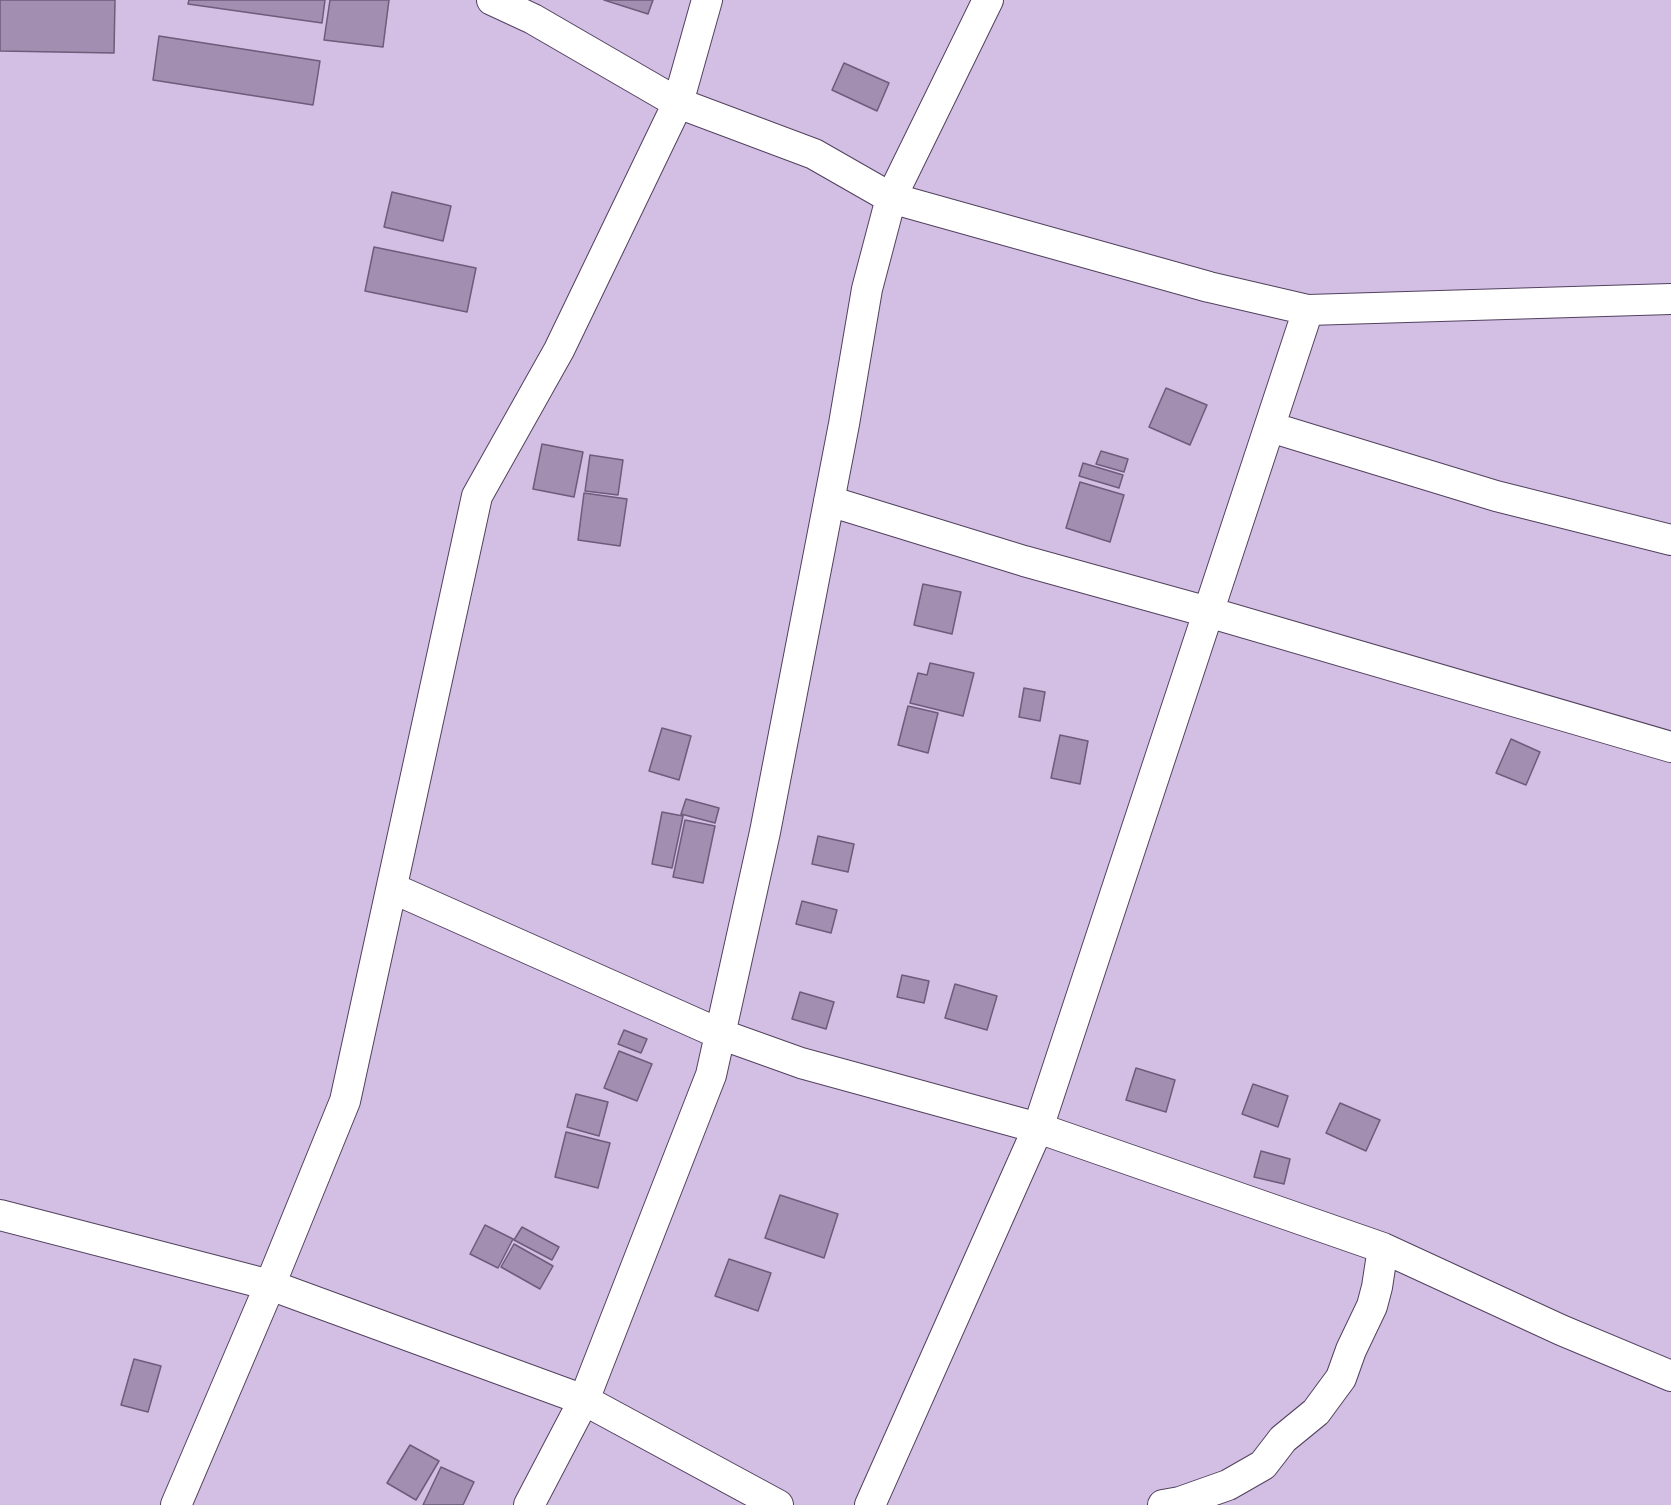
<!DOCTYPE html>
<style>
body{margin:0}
canvas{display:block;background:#d3bfe3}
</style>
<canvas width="1671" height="1505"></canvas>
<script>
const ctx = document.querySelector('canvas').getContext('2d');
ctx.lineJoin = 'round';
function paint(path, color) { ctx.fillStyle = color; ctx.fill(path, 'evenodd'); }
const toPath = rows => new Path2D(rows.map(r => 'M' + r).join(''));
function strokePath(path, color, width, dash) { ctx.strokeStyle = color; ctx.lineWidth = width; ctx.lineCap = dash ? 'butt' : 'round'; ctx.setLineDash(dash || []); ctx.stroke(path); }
const building = toPath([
 [0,0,115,0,114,53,0,51,0,0],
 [189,0,325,0,322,23,188,4,189,0],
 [330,0,389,0,383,47,324,40,330,0],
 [604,0,653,0,648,14,604,0],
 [159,36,320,61,313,105,153,80,159,36],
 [844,63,889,83,877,111,832,90,844,63],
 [392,192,451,206,443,241,384,227,392,192],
 [374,247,476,268,467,312,365,291,374,247],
 [1166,388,1207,405,1190,445,1149,427,1166,388],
 [542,444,583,452,574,497,533,489,542,444],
 [1101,451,1128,459,1124,472,1096,464,1101,451],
 [590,455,623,460,618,495,585,491,590,455],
 [1083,463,1123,475,1119,488,1079,476,1083,463],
 [1080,482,1124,495,1110,542,1066,528,1080,482],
 [584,493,627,499,620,546,578,540,584,493],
 [923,584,961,592,952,634,914,625,923,584],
 [930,663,974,673,963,716,910,703,918,673,927,675,930,663],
 [1024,688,1045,692,1040,721,1019,717,1024,688],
 [908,706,938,713,928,753,898,745,908,706],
 [662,728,691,736,679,780,649,771,662,728],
 [1060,735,1088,741,1080,784,1051,778,1060,735],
 [1511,739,1540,752,1526,785,1496,773,1511,739],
 [686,799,719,808,715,823,681,814,686,799],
 [662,812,683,816,672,868,652,864,662,812],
 [685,820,715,826,703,883,673,877,685,820],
 [818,836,854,844,848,872,812,864,818,836],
 [802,901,837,910,831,933,796,924,802,901],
 [902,975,929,981,924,1003,897,997,902,975],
 [955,984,997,996,987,1030,945,1018,955,984],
 [800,992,834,1002,826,1029,792,1019,800,992],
 [624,1030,647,1039,641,1053,618,1044,624,1030],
 [619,1051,652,1064,637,1101,604,1088,619,1051],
 [1136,1068,1175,1080,1166,1112,1126,1100,1136,1068],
 [1253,1084,1288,1096,1278,1127,1242,1114,1253,1084],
 [576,1094,608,1102,599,1136,567,1127,576,1094],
 [1340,1103,1380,1120,1366,1151,1326,1133,1340,1103],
 [566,1132,610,1143,598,1188,555,1177,566,1132],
 [1261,1151,1290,1159,1284,1184,1254,1177,1261,1151],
 [780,1195,838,1214,824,1258,765,1238,780,1195],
 [485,1225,513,1239,498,1268,470,1254,485,1225],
 [522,1227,559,1247,552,1260,514,1240,522,1227],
 [514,1244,553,1266,540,1289,501,1267,514,1244],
 [729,1259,771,1273,758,1311,715,1296,729,1259],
 [134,1359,161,1366,148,1412,121,1405,134,1359],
 [410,1445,439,1461,416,1500,387,1483,410,1445],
 [441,1467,474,1482,463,1505,423,1505,441,1467]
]);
paint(building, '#a18eb0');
strokePath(building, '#6e5c7b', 1.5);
const minor = toPath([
 [492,0,533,19,678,103,814,154,891,198,867,289,844,424,765,832,711,1075,584,1400,529,1505],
 [988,0,891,198,1209,287,1308,310,1671,299],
 [1270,427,1496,496,1671,540],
 [829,501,1024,561,1208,612,1671,747],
 [392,888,720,1034,801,1063,1038,1128,1383,1248,1561,1330,1671,1376],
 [0,1215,270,1285,584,1400,778,1505],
 [176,1505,270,1285,345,1101,477,496,559,350,678,103,707,0],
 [870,1505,1038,1128,1308,310],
 [1163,1505,1180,1502,1228,1485,1263,1465,1283,1439,1316,1412,1341,1378,1351,1350,1372,1306,1377,1287,1383,1248]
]);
strokePath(minor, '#52415f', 32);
strokePath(minor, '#fff', 30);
</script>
